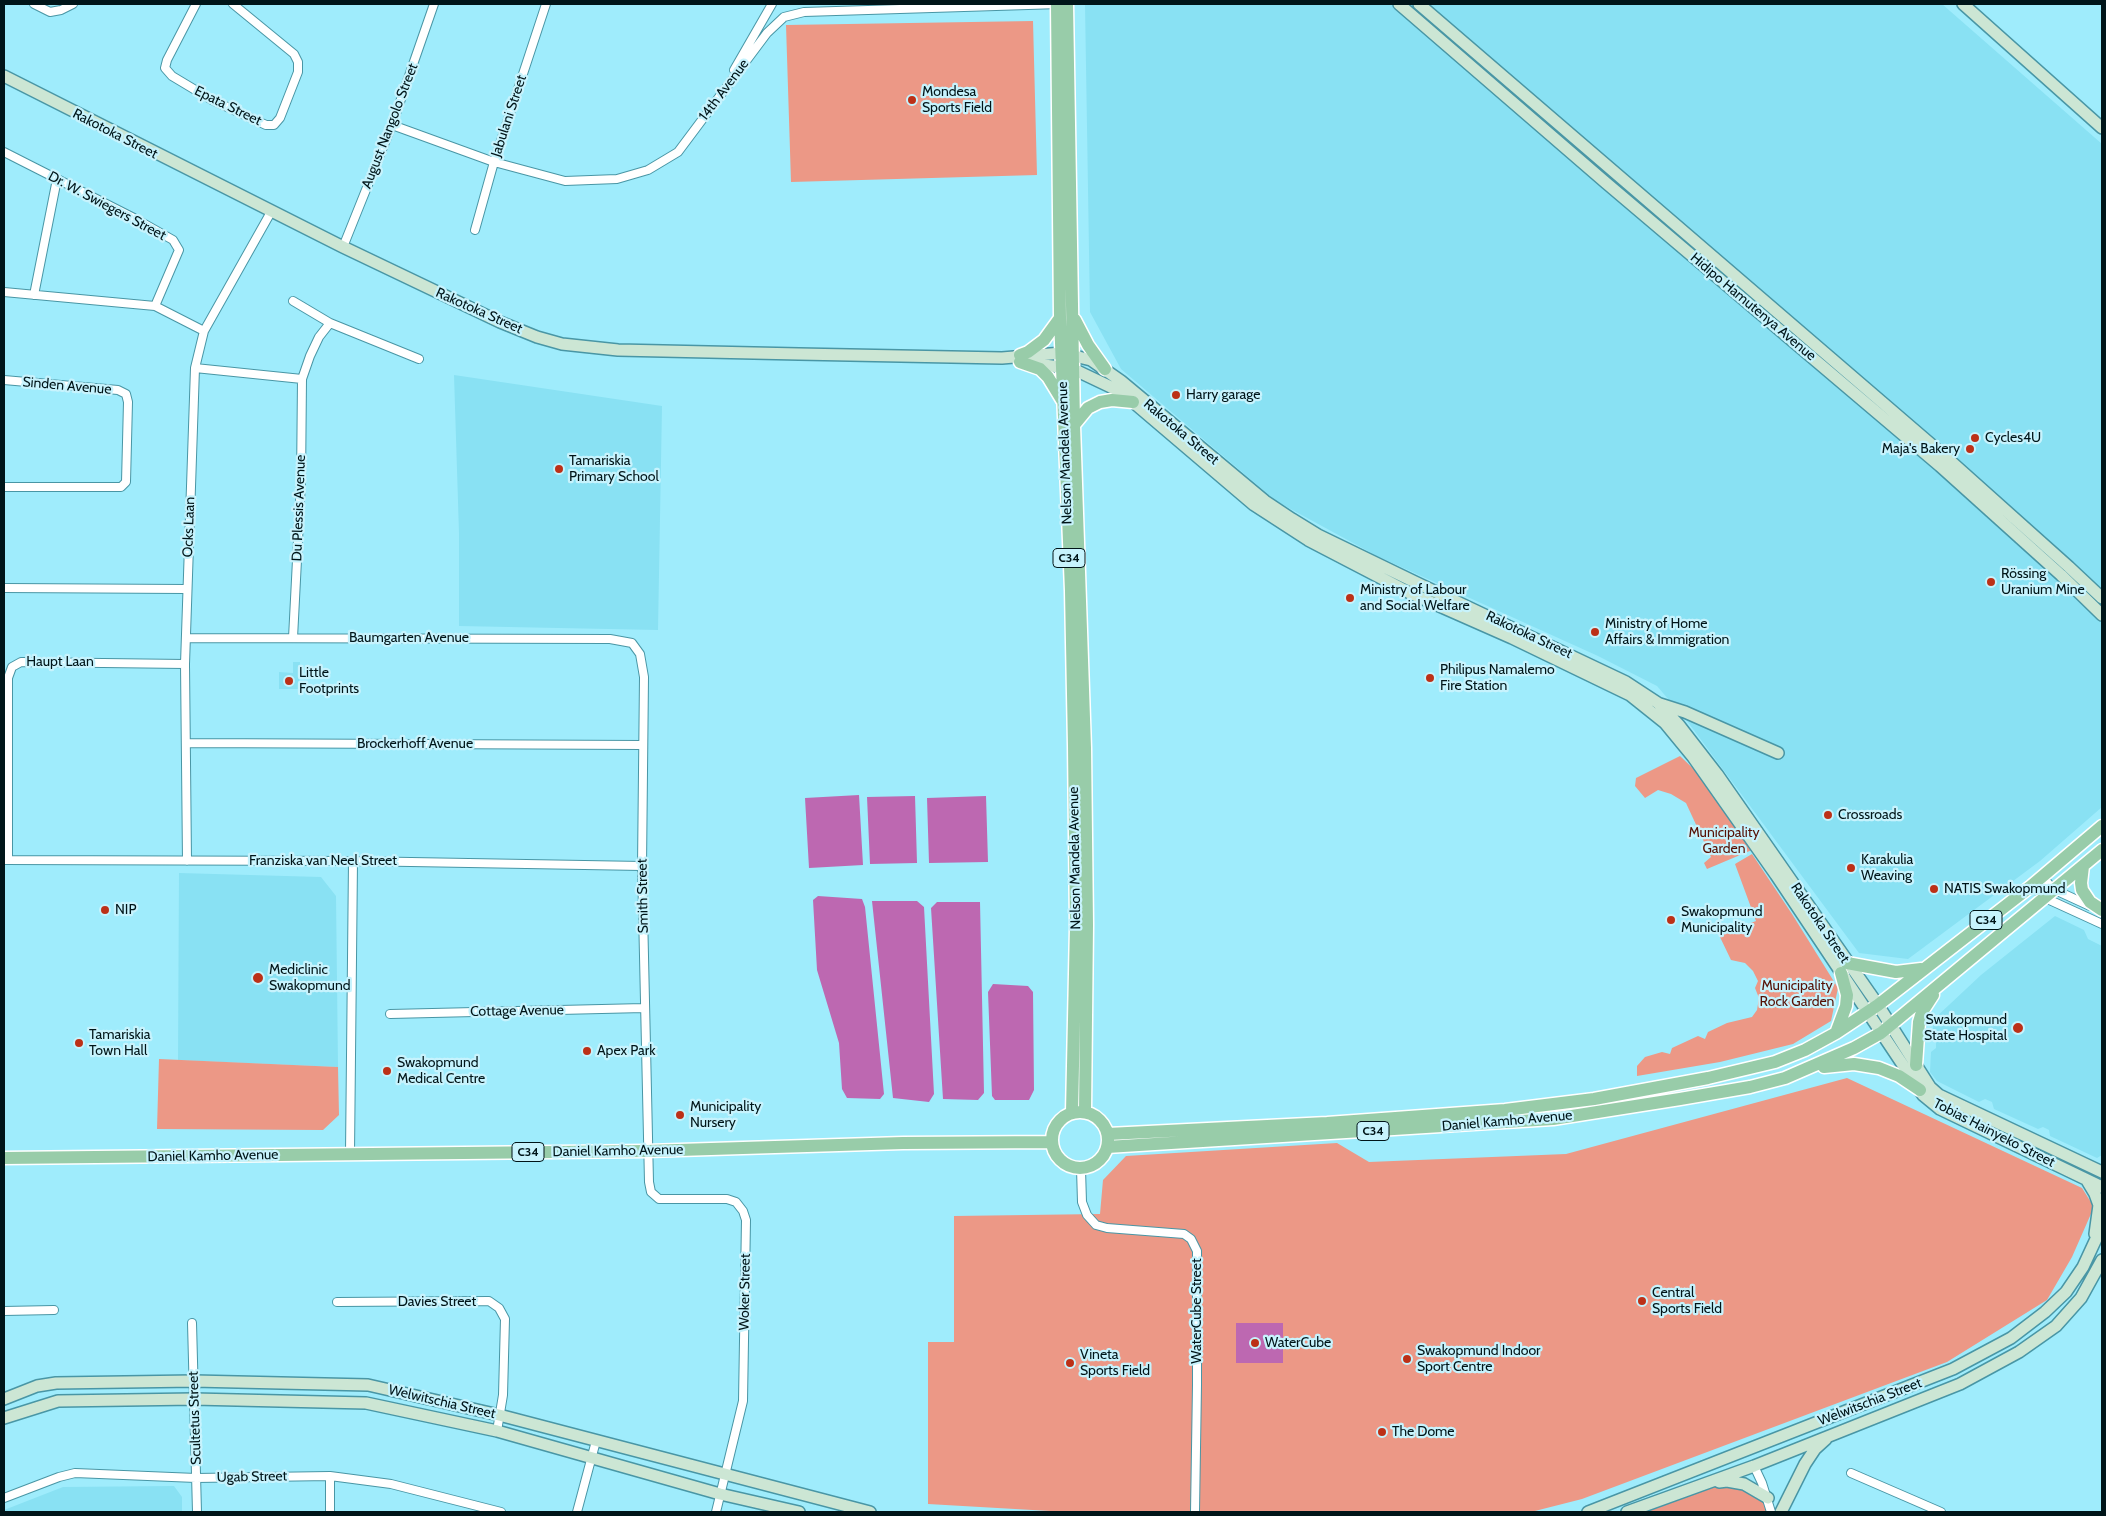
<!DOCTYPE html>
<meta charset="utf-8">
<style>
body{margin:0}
#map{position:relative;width:2106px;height:1516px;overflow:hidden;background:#9fecfc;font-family:Cabin,sans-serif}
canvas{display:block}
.frame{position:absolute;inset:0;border:5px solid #001519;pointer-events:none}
</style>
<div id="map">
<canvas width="2106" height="1516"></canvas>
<div class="frame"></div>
</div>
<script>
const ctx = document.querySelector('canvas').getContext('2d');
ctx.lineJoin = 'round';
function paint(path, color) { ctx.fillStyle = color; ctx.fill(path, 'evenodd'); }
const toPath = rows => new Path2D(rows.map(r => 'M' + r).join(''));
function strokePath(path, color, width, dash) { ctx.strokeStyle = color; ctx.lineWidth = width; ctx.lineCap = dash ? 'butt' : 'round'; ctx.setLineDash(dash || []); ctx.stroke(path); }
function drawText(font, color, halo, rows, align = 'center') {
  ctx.font = font + ' Cabin,sans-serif'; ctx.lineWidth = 4.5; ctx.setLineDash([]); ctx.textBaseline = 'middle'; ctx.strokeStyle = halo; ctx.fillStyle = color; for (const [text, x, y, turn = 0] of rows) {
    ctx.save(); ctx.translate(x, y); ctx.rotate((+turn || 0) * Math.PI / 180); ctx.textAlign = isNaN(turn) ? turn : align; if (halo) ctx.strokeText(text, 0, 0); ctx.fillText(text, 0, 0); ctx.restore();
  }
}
paint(toPath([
 [1085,4,1942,4,2102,144,2102,807,2040,861,1908,959,1859,953,1687,721,1657,686,1598,656,1377,556,1276,501,1121,369,1090,312],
 [454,375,662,406,658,630,459,626,459,533],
 [293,662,300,662,299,689,279,689,279,672,293,673],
 [179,873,321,877,336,896,338,1067,178,1060],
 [2055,916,2084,930,2088,939,2102,946,2102,1155,2097,1158,2050,1136,2049,1130,2043,1127,2038,1129,1994,1109,1992,1102,1985,1099,1979,1102,1937,1081,1930,1072,1931,1052,1936,1048,1936,1042,1932,1038,1934,1019,1981,975],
 [174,1486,182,1497,182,1512,4,1512,4,1510,63,1487]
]), '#89e1f3');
paint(toPath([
 [1033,21,1037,175,791,182,786,25],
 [1680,756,1702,777,1752,850,1707,869,1704,863,1711,857,1686,803,1671,794,1658,790,1645,798,1635,786,1636,778],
 [1752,854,1792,914,1838,988,1831,1021,1793,1044,1720,1062,1637,1076,1637,1066,1645,1057,1662,1052,1670,1054,1672,1048,1698,1036,1705,1039,1708,1032,1727,1023,1752,1017,1757,1010,1759,998,1755,988,1758,981,1753,971,1745,963,1731,960,1719,935,1756,921,1735,864],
 [159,1059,338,1067,339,1115,323,1130,157,1129],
 [1847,1078,2082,1188,2094,1207,2072,1257,2047,1300,1947,1362,1582,1499,1531,1512,1067,1512,928,1504,928,1342,954,1342,954,1216,1100,1214,1103,1180,1126,1156,1337,1143,1369,1162,1566,1154],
 [1720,1486,1745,1487,1763,1501,1767,1512,1641,1512,1706,1487]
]), '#ec9886');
paint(toPath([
 [859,795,863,865,809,868,805,798],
 [915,796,917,863,870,864,867,797],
 [986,796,988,862,929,863,927,798],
 [818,896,862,899,865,907,884,1094,880,1099,847,1098,842,1089,839,1043,817,970,813,900],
 [872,901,917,901,924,907,934,1094,929,1102,893,1098],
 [937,902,980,902,984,1093,978,1100,943,1099,931,908],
 [993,984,1028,986,1033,992,1034,1090,1029,1100,995,1100,992,1096,988,992],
 [1236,1323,1283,1323,1283,1363,1236,1363]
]), '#bd68b1');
const street = toPath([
 [34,4,50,12,61,10,73,4],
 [196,4,167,60,165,68,172,76,212,100,266,125,274,125,280,118,298,72,298,62,294,54,233,4],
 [734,70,772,4],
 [392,125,494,162,565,181,617,179,648,170,678,152,767,33,784,17,804,12,1060,4],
 [4,152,134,218,173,240,179,250,155,306],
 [475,230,494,162,546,4],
 [343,247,392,125,434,4],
 [4,292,155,306,204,331],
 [34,295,57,179],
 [293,301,330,323],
 [195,368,302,379],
 [4,380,118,390,126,394,128,402,126,482,121,487,4,487],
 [4,588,186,589],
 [186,638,610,639,632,643,640,654,644,677,642,866,649,1182,651,1192,659,1199,727,1199,736,1202,743,1211,746,1220,743,1401,716,1512],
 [293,638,301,482,302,379,310,356,319,337,330,323,419,359],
 [187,743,643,745],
 [4,860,353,861,642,866],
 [8,860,8,678,12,667,21,662,185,664],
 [187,861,185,664,195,368,204,331,271,212],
 [2042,876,2053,889,2090,906],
 [2032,884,2043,897,2102,924],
 [390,1014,644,1008],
 [350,1153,353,861],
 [1081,1169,1082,1202,1087,1215,1096,1225,1107,1228,1184,1234,1191,1239,1197,1251,1197,1385,1195,1512],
 [337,1302,489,1301,499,1308,505,1319,503,1395,497,1431],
 [4,1311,54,1310],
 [192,1323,197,1512],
 [1754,1466,1762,1483,1771,1512],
 [1851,1473,1941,1512],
 [4,1498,59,1477,75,1473,196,1478,330,1476,391,1484,501,1512],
 [330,1512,330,1476],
 [577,1512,596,1441]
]);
const secondary = toPath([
 [1399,4,1605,182,1940,466,2061,575,2102,615],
 [1419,4,1947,458,2069,567,2102,598],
 [1963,4,2102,128],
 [4,76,343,247,500,322,537,337,562,344,618,350,799,354,1002,358,1062,353,1091,360,1121,381,1265,501,1292,519,1318,535,1415,582,1626,682,1658,703,1679,725,1717,774,1878,1005,1930,1087,1939,1095,2102,1172],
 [1030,363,1073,369,1115,389,1133,402,1254,505,1308,540,1410,593,1512,638,1630,695,1665,723,1693,757,1776,875,1923,1095,1940,1109,2102,1187],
 [1660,704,1685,712,1778,753],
 [2086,1179,2095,1194,2099,1205,2095,1234],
 [4,1399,37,1386,56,1383,194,1381,368,1385,499,1415,870,1512],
 [4,1418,58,1401,194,1399,366,1403,497,1431,720,1494,799,1512],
 [1719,1482,1727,1481,1744,1484,1768,1498],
 [1588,1512,1953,1369,2011,1338,2045,1312,2066,1292,2083,1267,2102,1226],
 [1627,1512,1754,1466,1960,1384,2019,1352,2056,1326,2081,1298,2102,1260],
 [1781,1512,1805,1464,1815,1449,1826,1439]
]);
const primary = toPath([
 [1057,4,1060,318,1071,591,1074,745,1076,927,1072,1112],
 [1067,4,1074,425,1085,748,1087,925,1085,1111],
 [1075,320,1088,345,1105,369],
 [1020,355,1028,352,1044,340,1060,318],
 [1020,362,1040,369,1048,377,1062,400],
 [1074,425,1088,408,1100,402,1112,400,1133,402],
 [2083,866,2081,883,2082,890,2090,902,2102,910],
 [1847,963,1896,972,1921,969],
 [1836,1033,1846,1006,1847,995,1841,973],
 [1916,1065,1919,1022,1922,1012,1933,995],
 [1824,1067,1854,1064,1879,1068,1899,1076,1920,1090],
 '1052 1140a28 28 0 1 1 56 0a28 28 0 1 1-56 0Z',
 [1108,1134,1327,1123,1505,1110,1594,1099,1708,1078,1775,1062,1805,1050,1836,1033,1878,1005,2030,887,2102,826],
 [1107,1147,1553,1119,1680,1099,1750,1087,1785,1078,1854,1048,1881,1033,2102,850],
 [4,1158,647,1151,903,1143,1052,1142]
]);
strokePath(street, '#4996a5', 10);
strokePath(secondary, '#4996a5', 14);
strokePath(primary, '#fff', 15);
strokePath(street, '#fff', 8);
strokePath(secondary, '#cce6d4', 11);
strokePath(primary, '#98cca9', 12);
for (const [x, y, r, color] of [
 [912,100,5,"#bc3017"],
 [1176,395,5,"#bc3017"],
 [1975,438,5,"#bc3017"],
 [1970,449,5,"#bc3017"],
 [559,469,5,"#bc3017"],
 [1991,582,5,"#bc3017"],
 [1350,598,5,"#bc3017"],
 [1595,632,5,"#bc3017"],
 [1430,678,5,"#bc3017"],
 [289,681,5,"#bc3017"],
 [1828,815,5,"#bc3017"],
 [1851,868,5,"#bc3017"],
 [1934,889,5,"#bc3017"],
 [105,910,5,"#bc3017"],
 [1671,920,5,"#bc3017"],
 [258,978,6,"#bc3017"],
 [2018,1028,6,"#bc3017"],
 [79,1043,5,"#bc3017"],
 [587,1051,5,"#bc3017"],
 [387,1071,5,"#bc3017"],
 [680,1115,5,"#bc3017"],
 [1642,1301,5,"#bc3017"],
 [1255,1343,5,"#bc3017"],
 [1407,1359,5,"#bc3017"],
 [1070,1363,5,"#bc3017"],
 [1382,1432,5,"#bc3017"]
]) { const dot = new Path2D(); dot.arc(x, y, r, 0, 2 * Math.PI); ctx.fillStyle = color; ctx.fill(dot); strokePath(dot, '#c7f3fd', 2); }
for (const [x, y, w] of [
 [1069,558,32],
 [1986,920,32],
 [1373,1131,32],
 [528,1152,32]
]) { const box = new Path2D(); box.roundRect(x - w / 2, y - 9.5, w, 19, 4); ctx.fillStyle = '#c7f3fd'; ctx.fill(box); strokePath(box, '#001519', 1); }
drawText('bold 12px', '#001519', null, [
 ["C34",1069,558],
 ["C34",1986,920],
 ["C34",1373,1131],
 ["C34",528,1152]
]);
drawText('14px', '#001519', '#c7f3fd', [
 ["14th Avenue",724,90,-53],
 ["Epata Street",228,106,26],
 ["Jabulani Street",509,116,-72],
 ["August Nangolo Street",390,126,-69],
 ["Rakotoka Street",115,134,27],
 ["Dr. W. Swiegers Street",107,206,28],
 ["Hidipo Hamutenya Avenue",1753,307,40],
 ["Rakotoka Street",479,311,24],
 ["Sinden Avenue",67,386,5],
 ["Rakotoka Street",1181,432,40],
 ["Nelson Mandela Avenue",1065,453,-92],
 ["Du Plessis Avenue",299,508,-88],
 ["Ocks Laan",189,527,-88],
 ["Rakotoka Street",1529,635,25],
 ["Baumgarten Avenue",409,638],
 ["Haupt Laan",60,662],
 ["Brockerhoff Avenue",415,744],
 ["Nelson Mandela Avenue",1075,858,-91],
 ["Franziska van Neel Street",323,861],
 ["Smith Street",643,896,-91],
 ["Rakotoka Street",1820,923,56],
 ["Cottage Avenue",517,1011,-1],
 ["Daniel Kamho Avenue",1507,1121,-5],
 ["Tobias Hainyeko Street",1994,1133,27],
 ["Daniel Kamho Avenue",618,1151,-1],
 ["Daniel Kamho Avenue",213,1156,-1],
 ["Woker Street",745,1292,-89],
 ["Davies Street",437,1302],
 ["WaterCube Street",1197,1311,-90],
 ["Welwitschia Street",442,1402,13],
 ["Welwitschia Street",1870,1402,-21],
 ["Scultetus Street",195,1418,-92],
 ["Ugab Street",252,1477,-1]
]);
drawText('14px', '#001519', '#c7f3fd', [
 ["Mondesa",922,92],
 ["Sports Field",922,108],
 ["Harry garage",1186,395],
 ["Cycles4U",1985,438],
 ["Maja's Bakery",1960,449,"right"],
 ["Tamariskia",569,461],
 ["Primary School",569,477],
 ["Rössing",2001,574],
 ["Uranium Mine",2001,590],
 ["Ministry of Labour",1360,590],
 ["and Social Welfare",1360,606],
 ["Ministry of Home",1605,624],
 ["Affairs & Immigration",1605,640],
 ["Philipus Namalemo",1440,670],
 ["Fire Station",1440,686],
 ["Little",299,673],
 ["Footprints",299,689],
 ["Crossroads",1838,815],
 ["Karakulia",1861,860],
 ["Weaving",1861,876],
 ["NATIS Swakopmund",1944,889],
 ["NIP",115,910],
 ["Swakopmund",1681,912],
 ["Municipality",1681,928],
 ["Mediclinic",269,970],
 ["Swakopmund",269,986],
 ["Swakopmund",2007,1020,"right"],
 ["State Hospital",2007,1036,"right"],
 ["Tamariskia",89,1035],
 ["Town Hall",89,1051],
 ["Apex Park",597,1051],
 ["Swakopmund",397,1063],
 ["Medical Centre",397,1079],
 ["Municipality",690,1107],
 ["Nursery",690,1123],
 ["Central",1652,1293],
 ["Sports Field",1652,1309],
 ["WaterCube",1265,1343],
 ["Swakopmund Indoor",1417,1351],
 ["Sport Centre",1417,1367],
 ["Vineta",1080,1355],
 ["Sports Field",1080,1371],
 ["The Dome",1392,1432]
], 'left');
drawText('14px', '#561105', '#c7f3fd', [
 ["Municipality",1724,833],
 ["Garden",1724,849],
 ["Municipality",1797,986],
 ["Rock Garden",1797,1002]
]);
</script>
